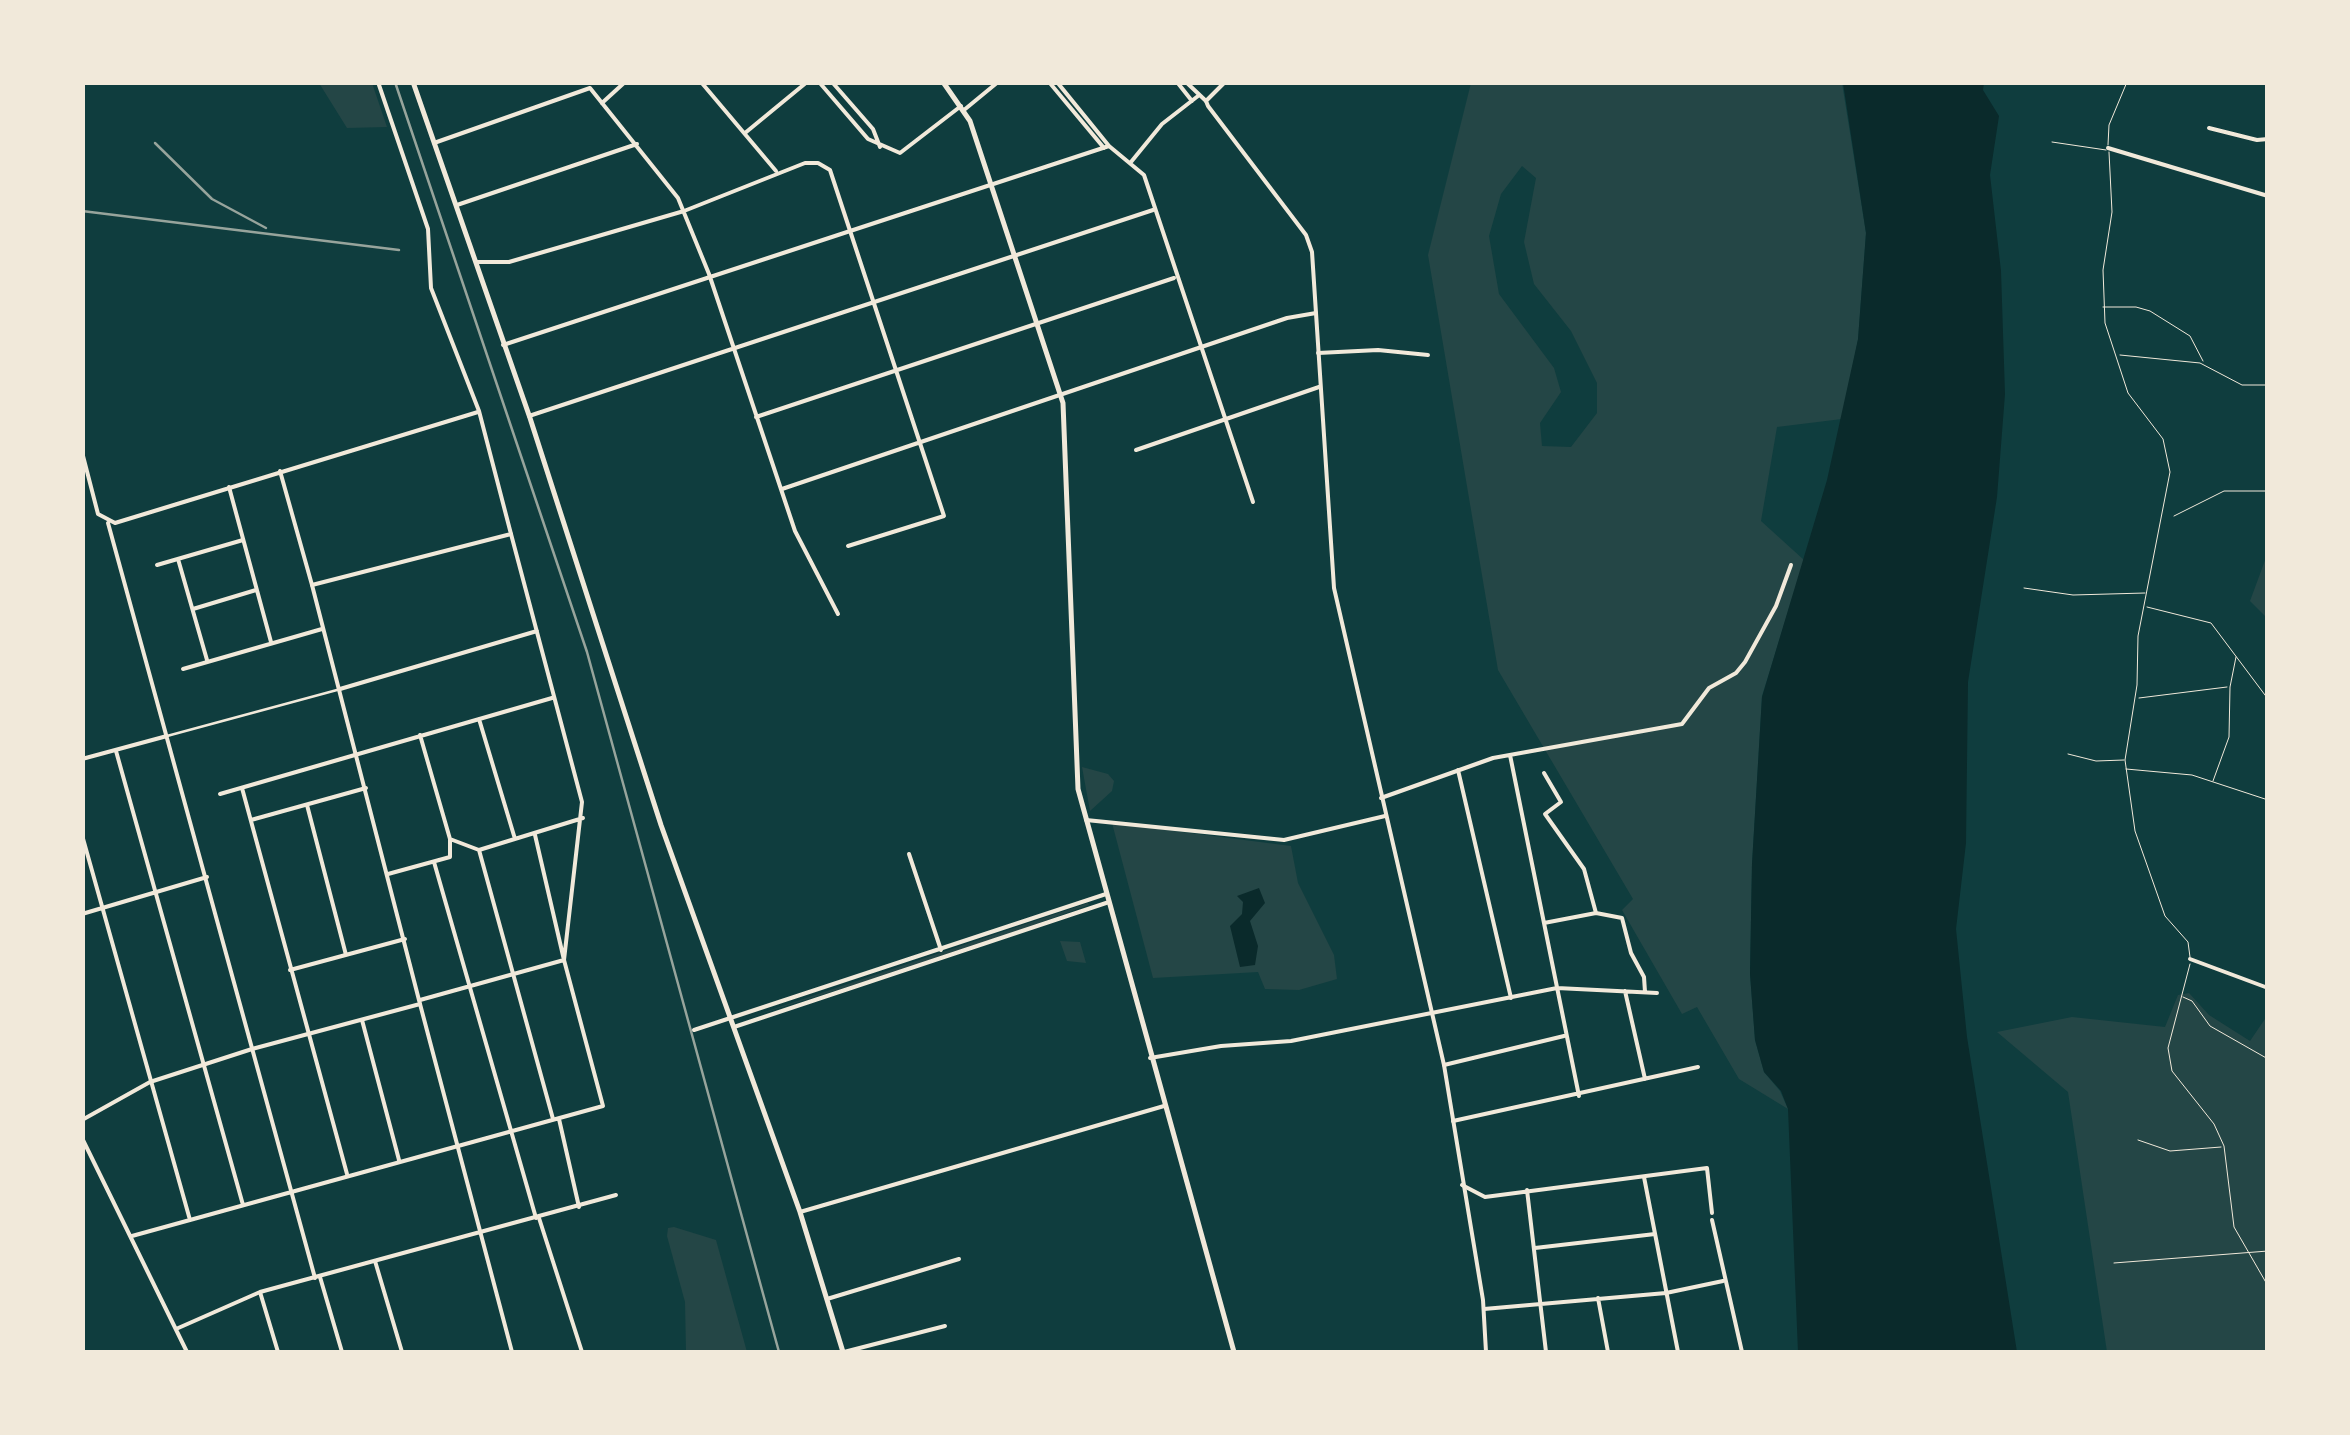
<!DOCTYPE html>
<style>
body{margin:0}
#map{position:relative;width:2350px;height:1435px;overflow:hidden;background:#0f3d3e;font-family:"IBM Plex Serif",serif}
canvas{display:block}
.frame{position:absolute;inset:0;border:85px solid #f1e9da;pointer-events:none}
</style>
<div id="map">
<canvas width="2350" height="1435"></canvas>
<div class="frame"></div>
</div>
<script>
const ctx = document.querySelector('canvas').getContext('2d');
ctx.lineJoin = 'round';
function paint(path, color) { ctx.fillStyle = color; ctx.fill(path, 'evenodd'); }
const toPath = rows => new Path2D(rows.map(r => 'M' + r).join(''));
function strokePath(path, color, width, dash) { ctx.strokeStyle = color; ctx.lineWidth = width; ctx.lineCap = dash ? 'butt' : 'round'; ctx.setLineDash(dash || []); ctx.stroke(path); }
paint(toPath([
 [319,83,372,83,387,127,347,128],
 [1471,83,1842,83,1866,233,1858,340,1842,419,1777,427,1761,521,1804,560,1762,696,1752,864,1750,974,1755,1040,1764,1072,1780,1091,1788,1109,1739,1079,1697,1007,1682,1014,1622,910,1633,899,1498,670,1428,255],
 [1522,166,1536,178,1524,242,1534,284,1571,331,1597,383,1597,413,1571,447,1542,446,1540,423,1561,392,1554,368,1499,294,1489,236,1501,194],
 [2267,555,2268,618,2267,618,2250,601],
 [1082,767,1108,774,1114,781,1112,791,1090,811],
 [1112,823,1291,846,1298,883,1334,955,1337,979,1299,990,1265,989,1258,972,1153,978],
 [1089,905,940,958,744,1019,1088,903],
 [1060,941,1080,942,1086,963,1067,961],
 [2189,993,2209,1015,2250,1041,2267,1016,2267,1352,2107,1352,2068,1092,1997,1032,2072,1017,2165,1027,2178,995],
 [674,1227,716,1240,747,1352,686,1352,685,1302,667,1236,668,1228]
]), '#244646');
paint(toPath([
 [1843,83,1984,83,1983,90,1999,116,1990,175,2001,271,2005,394,1997,497,1968,682,1966,843,1956,929,1967,1037,2017,1352,1798,1352,1788,1109,1781,1091,1764,1072,1755,1040,1750,974,1752,864,1762,697,1827,480,1858,339,1866,233],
 [1259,888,1265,903,1250,921,1258,946,1255,965,1240,967,1230,926,1242,914,1243,902,1237,896]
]), '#0a2a2b');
strokePath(toPath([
 [2052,142,2106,150],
 [2108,145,2109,125,2127,82],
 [2109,152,2112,212,2103,270,2105,323,2128,393,2163,439,2170,472,2138,636,2137,685,2125,760,2135,831,2165,916,2188,942,2190,957],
 [2103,307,2136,307,2150,311,2190,336,2203,361],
 [2120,355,2200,363,2242,385,2268,385],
 [2174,516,2224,491,2268,491],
 [2024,588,2073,595,2145,593],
 [2147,607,2211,623,2268,699],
 [2139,698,2227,687],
 [2068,754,2096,761,2124,760],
 [2126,769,2192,775,2268,800],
 [2213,781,2229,737,2230,687,2236,657],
 [2190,964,2168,1048,2172,1071,2214,1124,2224,1146,2234,1227,2268,1286],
 [2183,997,2192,1001,2210,1026,2268,1059],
 [2138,1140,2170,1151,2221,1147],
 [2114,1263,2268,1251]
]), '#f1e9da', 1);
strokePath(toPath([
 [167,736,337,690]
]), '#f1e9da', 2.5);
strokePath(toPath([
 [701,82,776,171],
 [819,82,868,139,900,153,961,106],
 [832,82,873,129,880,147],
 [1049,82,1104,148],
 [1057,82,1109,146,1144,175,1253,502],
 [1177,82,1192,101],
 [1186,82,1206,101],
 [602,103,678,198,709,274,795,531,838,614],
 [964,110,998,82],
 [2209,128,2257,140,2268,139],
 [745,133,807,82],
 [2108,148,2268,196],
 [1131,162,1162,124,1198,96],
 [457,205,637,144],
 [477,262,509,262,684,211,805,163,818,163,830,170,944,516,848,546],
 [503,345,1109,146],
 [1318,353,1378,350,1428,355],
 [529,416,1153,210],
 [756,417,1174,278],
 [1136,450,1319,387],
 [82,452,98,514,115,523,478,412],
 [280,471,312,585],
 [229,487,271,642],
 [782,489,1287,318,1316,313],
 [108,523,315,1278],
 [178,559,207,660],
 [157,565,243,540],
 [193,609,256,590],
 [183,669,322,629],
 [340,689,537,631],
 [479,719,515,839],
 [420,735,450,839],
 [116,751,243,1205],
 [1510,755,1579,1096],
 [82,759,167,736],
 [1458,770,1511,998],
 [1544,773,1561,802,1545,814,1584,869,1596,913,1622,918,1631,953,1644,977,1645,992],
 [242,788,347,1174],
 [220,794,552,698],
 [1381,798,1493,758,1682,724,1709,688,1736,673,1745,662,1776,606,1791,565],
 [307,805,346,955],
 [251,820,366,788],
 [1086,820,1284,840,1385,816],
 [82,835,190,1220],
 [479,850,553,1119],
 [909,854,941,950],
 [434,862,536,1218],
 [388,874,450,857,450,839,479,850,583,818],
 [82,914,207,877],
 [1544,923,1596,913],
 [2190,959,2268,988],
 [290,970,405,939],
 [1625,991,1645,1079],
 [420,1000,564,960,535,835],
 [420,1004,512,1352],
 [362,1020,399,1160],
 [734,1027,1109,902],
 [694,1030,1106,894],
 [1150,1058,1221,1046,1291,1041,1557,988,1657,993],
 [1444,1065,1564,1036],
 [559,1119,579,1207],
 [1453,1121,1698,1067],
 [82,1138,187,1352],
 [1644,1177,1678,1352],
 [1462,1185,1485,1197,1707,1168,1712,1213],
 [1527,1190,1546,1352],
 [800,1212,1164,1106],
 [539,1218,582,1352],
 [1712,1220,1742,1352],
 [132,1236,603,1106,564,960,582,802,511,534],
 [1535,1248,1655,1234],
 [375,1261,402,1352],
 [320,1277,342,1352],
 [260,1292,278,1352],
 [1598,1298,1608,1352],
 [827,1299,959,1259],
 [1484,1309,1666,1293,1723,1281],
 [176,1329,260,1292,616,1195],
 [844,1352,945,1326]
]), '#f1e9da', 4);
strokePath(toPath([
 [1225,82,1206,101,1208,106,1306,235,1312,252,1334,588,1444,1065,1483,1300,1486,1352],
 [434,143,590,88,602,103,625,82],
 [82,1120,150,1082,252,1049,420,1004,312,585,511,534,479,411,431,288,428,229,378,82]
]), '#f1e9da', 4);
strokePath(toPath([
 [943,82,970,121,1063,403,1078,789,1234,1352]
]), '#f1e9da', 5);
strokePath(toPath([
 [413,82,530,418,661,825,800,1212,843,1352]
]), '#f1e9da', 5);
strokePath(toPath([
 [395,82,587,652,779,1352],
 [155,143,212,199,266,228],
 [82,211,399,250]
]), '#97a49c', 2.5);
</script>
